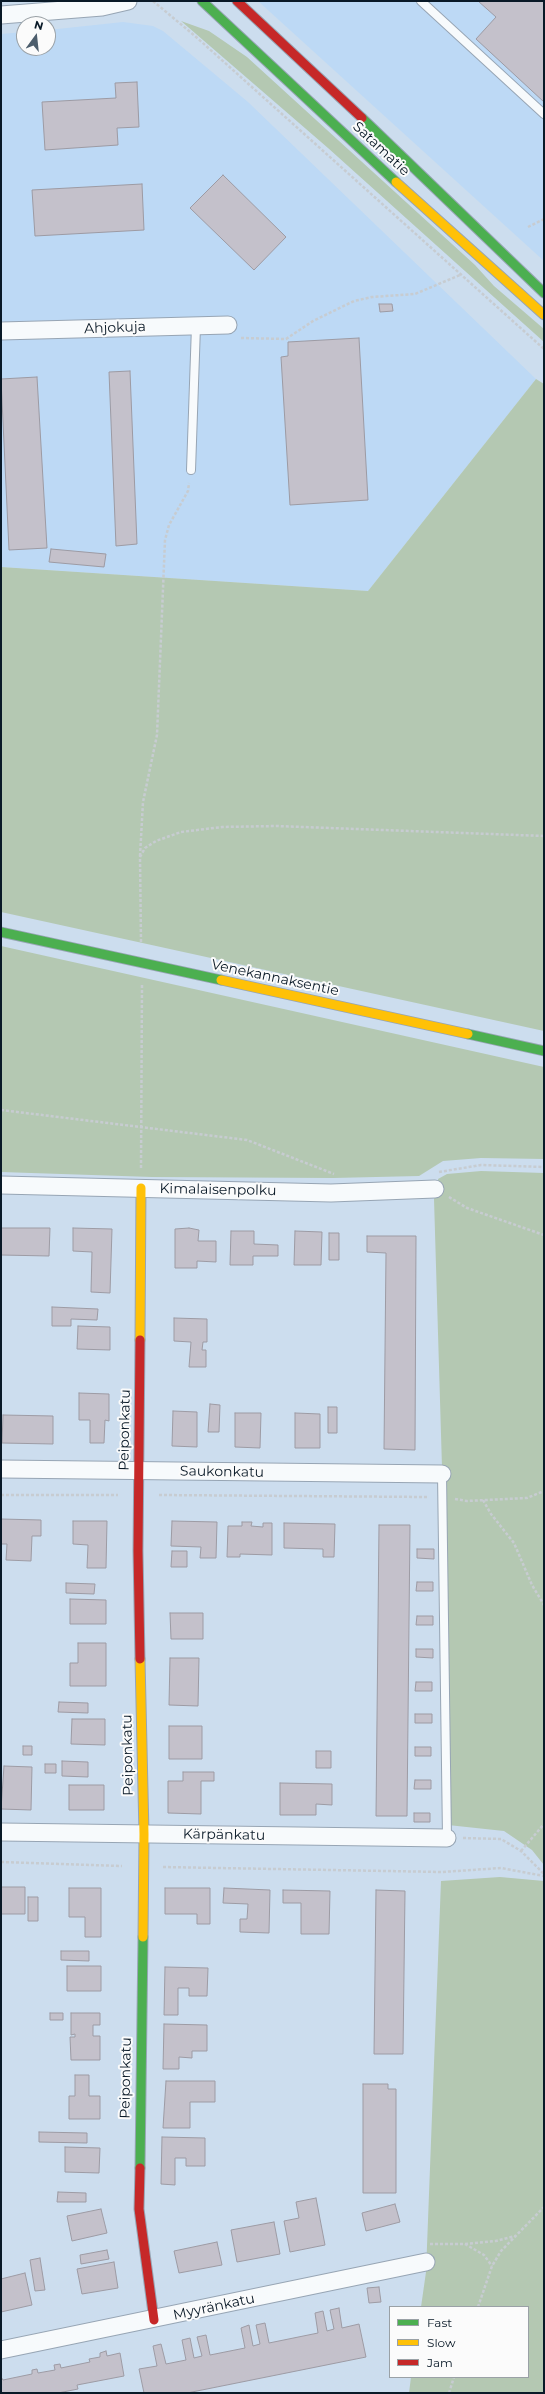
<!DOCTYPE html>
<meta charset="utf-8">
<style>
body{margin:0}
#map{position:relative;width:545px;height:2394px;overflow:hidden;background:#cde;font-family:Montserrat,sans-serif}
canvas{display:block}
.frame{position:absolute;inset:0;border:2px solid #091927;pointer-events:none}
.legend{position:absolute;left:389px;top:2306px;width:140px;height:72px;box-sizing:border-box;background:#fbfbfb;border:1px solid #9aa1a6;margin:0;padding:5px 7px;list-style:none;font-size:12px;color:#091927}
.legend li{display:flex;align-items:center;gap:8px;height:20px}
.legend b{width:20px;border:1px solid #9aa1a6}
.north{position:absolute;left:16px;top:16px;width:40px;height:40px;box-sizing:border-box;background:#fbfbfb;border:1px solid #9aa1a6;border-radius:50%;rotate:15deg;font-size:11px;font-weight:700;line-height:16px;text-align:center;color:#091927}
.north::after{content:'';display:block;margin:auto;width:14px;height:18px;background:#4d5e6d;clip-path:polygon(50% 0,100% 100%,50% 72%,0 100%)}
</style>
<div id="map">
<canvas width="545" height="2394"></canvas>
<div class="frame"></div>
<ul class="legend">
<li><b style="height:5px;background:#4caf50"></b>Fast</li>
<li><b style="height:5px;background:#ffc107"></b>Slow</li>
<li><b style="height:5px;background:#c62828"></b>Jam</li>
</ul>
<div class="north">N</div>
</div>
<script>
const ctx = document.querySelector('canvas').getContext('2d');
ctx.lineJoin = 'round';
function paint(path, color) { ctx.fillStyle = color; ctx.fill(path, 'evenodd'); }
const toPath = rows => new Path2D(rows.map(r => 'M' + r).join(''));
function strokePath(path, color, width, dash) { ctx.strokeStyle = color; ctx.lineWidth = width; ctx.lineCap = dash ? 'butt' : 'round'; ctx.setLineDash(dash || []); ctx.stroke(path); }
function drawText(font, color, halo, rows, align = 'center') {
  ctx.font = font + ' Montserrat,sans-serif'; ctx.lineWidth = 4; ctx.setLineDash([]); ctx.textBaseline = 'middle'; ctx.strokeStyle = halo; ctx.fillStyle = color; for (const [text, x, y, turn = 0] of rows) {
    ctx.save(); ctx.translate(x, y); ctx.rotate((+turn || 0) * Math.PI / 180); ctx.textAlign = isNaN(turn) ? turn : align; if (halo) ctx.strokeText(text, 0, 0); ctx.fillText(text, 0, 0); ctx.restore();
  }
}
paint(toPath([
 [258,1,544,1,544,261],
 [123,22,153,26,163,31,248,102,536,379,368,591,1,567,1,34,24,32,24,48,48,48,48,30]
]), '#bdd9f5');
paint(toPath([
 [181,21,209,31,247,57,475,265,494,286,544,329,544,342,328,148],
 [536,379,544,384,544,1031,1,912,1,567,368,591],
 [1,946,544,1067,544,1159,481,1158,443,1161,419,1176,333,1178,152,1177,1,1172],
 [481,1171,544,1173,544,1865,532,1850,504,1831,448,1825,443,1501,434,1199,439,1189,438,1179,447,1174],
 [500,1877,544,1881,544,2393,409,2393,411,2377,528,2377,528,2307,421,2307,426,2272,441,1881]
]), '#b4c8b2');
const building = toPath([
 [478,1,544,1,544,102,476,39,496,17,478,1],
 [137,82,139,127,117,128,118,145,45,150,42,102,116,98,115,83,137,82],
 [223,175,286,237,254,270,190,208,223,175],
 [142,184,144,230,35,236,32,190,142,184],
 [379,304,392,304,393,311,380,312,379,304],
 [359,338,368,500,290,505,281,357,288,356,288,342,359,338],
 [130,371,137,544,116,546,109,372,130,371],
 [37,377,47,548,9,550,1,379,37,377],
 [51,549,106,554,104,567,49,562,51,549],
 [1,1228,50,1228,49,1256,1,1255,1,1228],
 [73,1228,112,1229,110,1293,91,1292,92,1252,73,1251,73,1228],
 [189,1228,199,1230,198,1241,216,1241,216,1262,197,1261,197,1268,175,1268,175,1229,189,1228],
 [231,1231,254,1231,254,1244,278,1245,278,1256,253,1256,253,1265,230,1265,231,1231],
 [295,1231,322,1232,321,1265,294,1265,295,1231],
 [329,1233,339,1233,339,1260,329,1260,329,1233],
 [367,1236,416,1236,415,1450,384,1449,386,1253,367,1252,367,1236],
 [52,1307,98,1309,97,1320,71,1319,71,1326,52,1326,52,1307],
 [174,1318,207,1319,207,1342,203,1342,202,1350,206,1350,206,1367,189,1367,191,1342,174,1341,174,1318],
 [78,1326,110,1327,110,1350,77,1349,78,1326],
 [79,1393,109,1394,109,1421,105,1420,104,1443,90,1443,90,1420,79,1420,79,1393],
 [210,1404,220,1405,219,1432,208,1432,210,1404],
 [328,1407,337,1407,337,1433,328,1433,328,1407],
 [173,1411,197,1412,197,1447,172,1446,173,1411],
 [235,1413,261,1413,260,1448,235,1447,235,1413],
 [295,1413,320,1414,320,1448,295,1448,295,1413],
 [3,1415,53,1416,53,1444,2,1443,3,1415],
 [1,1519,41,1520,41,1536,32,1536,31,1561,6,1560,7,1544,1,1544,1,1519],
 [73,1521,107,1521,106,1568,87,1568,88,1545,73,1544,73,1521],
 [172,1521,217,1522,216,1558,200,1558,201,1547,171,1546,172,1521],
 [242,1522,252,1522,251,1526,263,1527,263,1523,272,1523,272,1555,240,1554,240,1557,227,1557,228,1526,242,1526,242,1522],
 [284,1523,335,1524,334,1557,323,1557,323,1549,284,1548,284,1523],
 [379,1525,410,1525,407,1816,376,1816,379,1525],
 [417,1549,434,1549,434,1559,417,1558,417,1549],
 [172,1551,187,1551,187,1567,171,1567,172,1551],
 [417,1582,433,1582,433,1591,416,1591,417,1582],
 [66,1583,95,1584,94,1594,66,1593,66,1583],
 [70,1599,106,1600,106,1624,70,1624,70,1599],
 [170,1613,203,1613,203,1639,171,1639,170,1613],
 [417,1616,433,1616,433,1625,416,1625,417,1616],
 [78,1643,106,1643,106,1686,70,1686,70,1663,78,1663,78,1643],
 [416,1649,433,1649,433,1658,416,1657,416,1649],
 [170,1658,199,1658,198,1706,169,1705,170,1658],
 [416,1682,432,1682,432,1691,415,1691,416,1682],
 [59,1702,88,1703,88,1713,58,1712,59,1702],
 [415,1714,432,1714,432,1723,415,1723,415,1714],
 [72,1719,105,1719,105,1745,71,1744,72,1719],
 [169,1726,202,1726,202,1759,169,1759,169,1726],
 [23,1746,32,1746,32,1755,23,1755,23,1746],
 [415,1747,431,1747,431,1756,415,1756,415,1747],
 [316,1751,331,1751,331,1768,316,1768,316,1751],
 [62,1761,88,1762,88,1777,62,1776,62,1761],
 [45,1764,56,1764,56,1773,45,1773,45,1764],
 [4,1766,32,1767,31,1810,1,1809,4,1766],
 [183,1772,214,1772,214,1781,201,1781,201,1814,168,1813,168,1781,183,1781,183,1772],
 [415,1780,431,1780,431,1789,414,1789,415,1780],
 [280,1783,332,1784,332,1805,316,1804,316,1815,280,1815,280,1783],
 [69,1785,104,1785,104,1810,69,1810,69,1785],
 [414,1813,430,1813,430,1822,414,1822,414,1813],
 [1,1887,25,1887,25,1914,1,1914,1,1887],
 [69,1888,101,1888,101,1937,85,1937,85,1917,69,1917,69,1888],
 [165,1888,210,1888,210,1924,197,1924,197,1914,165,1914,165,1888],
 [224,1888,270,1890,269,1933,240,1932,240,1919,247,1919,248,1904,223,1903,224,1888],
 [283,1890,330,1891,329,1934,301,1934,301,1903,283,1903,283,1890],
 [376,1890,405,1891,403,2054,374,2054,376,1890],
 [28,1897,38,1897,38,1921,28,1921,28,1897],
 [61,1951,89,1951,89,1961,61,1960,61,1951],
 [67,1966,101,1966,101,1991,67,1991,67,1966],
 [165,1967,208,1968,207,1996,189,1996,189,1988,178,1988,178,2015,164,2015,165,1967],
 [50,2013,63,2013,63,2020,50,2020,50,2013],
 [71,2013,100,2013,100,2025,93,2025,93,2036,100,2036,100,2060,71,2060,70,2037,75,2037,75,2034,71,2035,71,2013],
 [164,2024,207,2025,207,2051,192,2051,192,2058,179,2057,179,2069,163,2069,164,2024],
 [75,2075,89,2075,89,2096,100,2096,100,2119,69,2119,69,2096,75,2096,75,2075],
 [166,2081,215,2081,215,2102,190,2102,190,2128,163,2128,166,2081],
 [363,2084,388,2084,388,2089,396,2089,396,2193,363,2193,363,2084],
 [39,2132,87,2133,87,2143,39,2142,39,2132],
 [162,2137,205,2138,205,2166,186,2166,186,2158,175,2158,175,2185,161,2184,162,2137],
 [65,2147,100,2148,99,2173,65,2172,65,2147],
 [58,2192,86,2193,86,2202,57,2202,58,2192],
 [316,2198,325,2245,290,2252,284,2221,299,2218,296,2202,316,2198],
 [395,2204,400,2222,366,2231,362,2213,395,2204],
 [101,2209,107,2233,72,2241,67,2216,101,2209],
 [274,2222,280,2254,237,2262,231,2230,274,2222],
 [217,2242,222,2265,179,2273,174,2251,217,2242],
 [107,2250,109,2259,81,2264,80,2255,107,2250],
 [40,2258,45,2290,35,2291,30,2260,40,2258],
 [114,2262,118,2288,82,2294,77,2269,114,2262],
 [25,2273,32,2305,1,2312,1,2279,25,2273],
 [379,2287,381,2302,369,2303,367,2288,379,2287],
 [339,2308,342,2328,359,2324,366,2357,187,2393,144,2393,139,2369,157,2366,153,2346,161,2344,166,2364,186,2360,182,2340,190,2338,194,2358,202,2356,197,2337,206,2335,210,2355,245,2348,241,2328,249,2325,253,2346,260,2344,256,2325,265,2323,269,2343,318,2333,315,2313,323,2311,327,2331,334,2329,330,2310,339,2308],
 [106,2351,107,2356,120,2353,124,2376,77,2385,78,2389,58,2393,1,2393,1,2377,3,2380,32,2374,32,2370,37,2369,38,2373,55,2370,54,2365,60,2364,61,2368,90,2362,89,2359,100,2357,100,2353,106,2351]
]);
paint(building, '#c4c1cb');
strokePath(building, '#9d9ba4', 1);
const lane = toPath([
 [421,1,544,114],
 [191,470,196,326],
 [442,1474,447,1838]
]);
const street = toPath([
 [1,15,102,7,128,1],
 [1,331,228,325],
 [1,1185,331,1193,435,1189],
 [1,1469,442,1474],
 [1,1832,447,1838],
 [1,2350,426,2262]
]);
const fast = toPath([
 [202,1,396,182],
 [362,118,544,293],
 [1,932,221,980],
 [468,1034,544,1051],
 [140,2168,143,1937]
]);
const slow = toPath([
 [396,182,544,315],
 [221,980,468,1034],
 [140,1340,141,1188],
 [140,1659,144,1834,143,1937]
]);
const jam = toPath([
 [237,1,362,118],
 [140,1340,138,1551,140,1659],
 [140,2168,139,2209,154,2320]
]);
strokePath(lane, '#97a5b4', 10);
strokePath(street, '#97a5b4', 19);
strokePath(fast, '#97a5b4', 11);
strokePath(slow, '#97a5b4', 11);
strokePath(jam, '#97a5b4', 11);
strokePath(toPath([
 [153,1,195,36,544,349],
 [528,227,544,219],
 [241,338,286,339,313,321,354,301,372,297,415,294,460,275],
 [140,856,143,802,157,735,165,540,169,525,188,491,189,483],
 [141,942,140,857,145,848,156,841,181,832,222,827,276,826,544,836],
 [1,1110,247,1140,334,1174],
 [141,1168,142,983],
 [439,1172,481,1165,544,1167],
 [449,1197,467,1208,544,1235],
 [1,1495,118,1495],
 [159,1495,428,1497],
 [455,1499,467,1501,527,1498,544,1491],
 [483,1500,491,1514,514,1543,532,1585,544,1605],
 [463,1838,501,1839,521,1851,544,1874],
 [521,1851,544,1824],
 [1,1862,122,1866],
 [163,1867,442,1872,501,1868,544,1876],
 [430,2244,465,2244,496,2241,515,2236],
 [465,2244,484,2255,492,2266],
 [478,2307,492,2266,501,2251,544,2207],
 [449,2393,454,2377]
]), '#c7ccd1', 2.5, [3, 2]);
strokePath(lane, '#f7fafc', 8);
strokePath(street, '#f7fafc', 17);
strokePath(fast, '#4caf50', 9);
strokePath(slow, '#ffc107', 9);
strokePath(jam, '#c62828', 9);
drawText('14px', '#091927', '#fbfbfb', [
 ["Satamatie",381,149,43],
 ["Ahjokuja",115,328,-2],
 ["Venekannaksentie",275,978,12],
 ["Kimalaisenpolku",218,1190,1],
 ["Peiponkatu",125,1430,-89],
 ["Saukonkatu",222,1472,1],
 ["Peiponkatu",128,1755,-91],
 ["Kärpänkatu",224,1835,1],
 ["Peiponkatu",126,2078,-89],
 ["Myyränkatu",214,2307,-12]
]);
</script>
